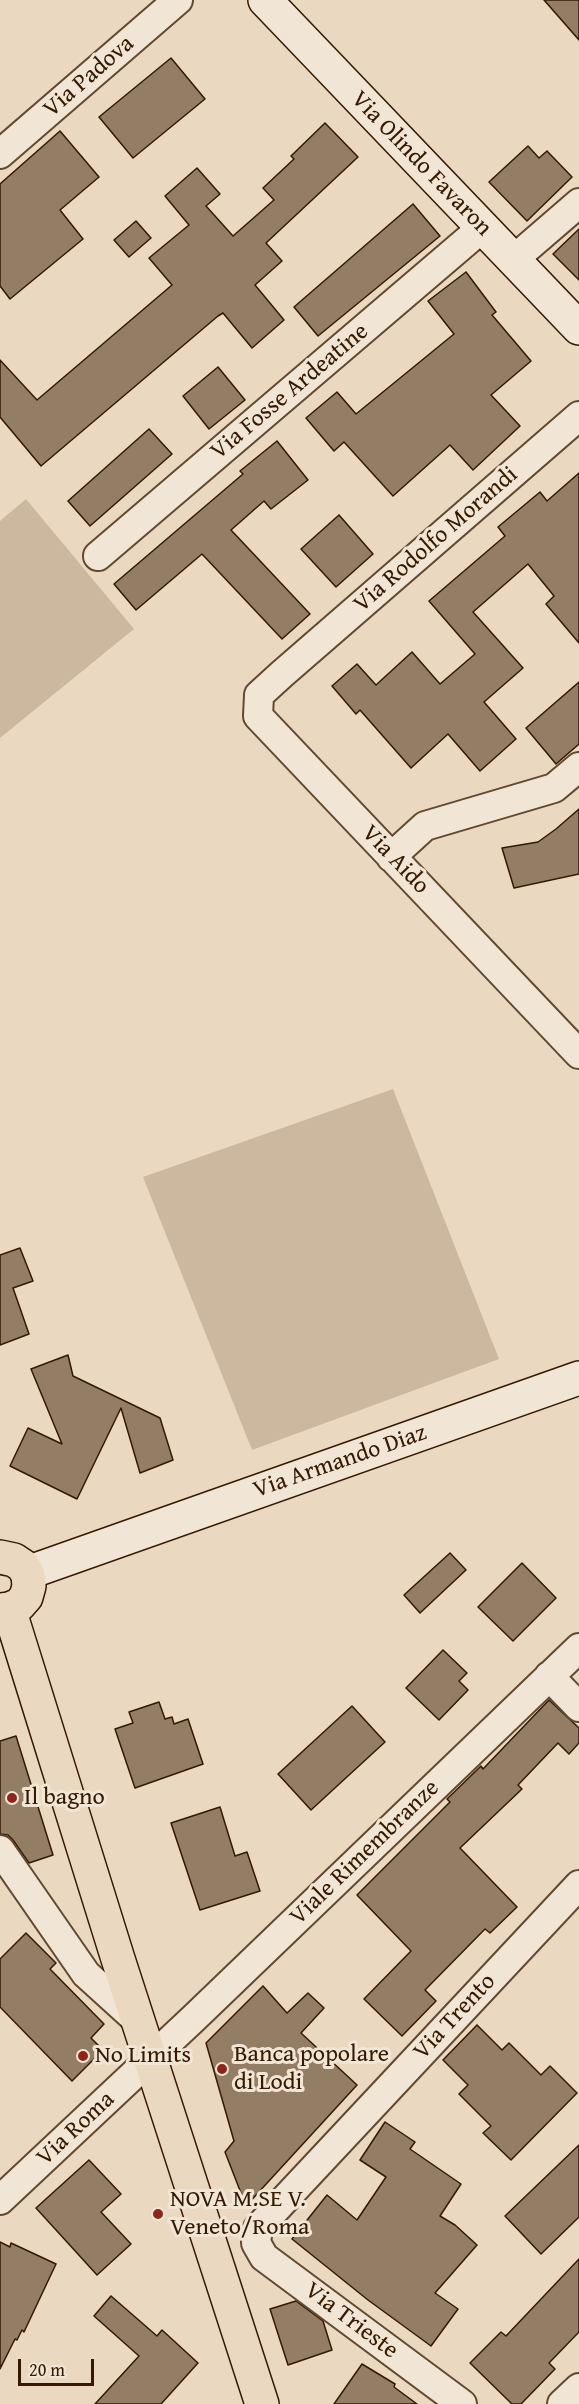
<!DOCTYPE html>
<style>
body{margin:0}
#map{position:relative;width:579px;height:2404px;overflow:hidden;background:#ead9c0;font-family:"Gentium Book Plus",serif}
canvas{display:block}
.scale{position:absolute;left:18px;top:2359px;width:76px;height:27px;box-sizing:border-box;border:3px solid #351900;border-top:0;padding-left:8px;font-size:18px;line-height:21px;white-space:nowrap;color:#351900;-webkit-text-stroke:4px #f1e6d6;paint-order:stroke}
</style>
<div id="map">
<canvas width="579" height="2404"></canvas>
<div class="scale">20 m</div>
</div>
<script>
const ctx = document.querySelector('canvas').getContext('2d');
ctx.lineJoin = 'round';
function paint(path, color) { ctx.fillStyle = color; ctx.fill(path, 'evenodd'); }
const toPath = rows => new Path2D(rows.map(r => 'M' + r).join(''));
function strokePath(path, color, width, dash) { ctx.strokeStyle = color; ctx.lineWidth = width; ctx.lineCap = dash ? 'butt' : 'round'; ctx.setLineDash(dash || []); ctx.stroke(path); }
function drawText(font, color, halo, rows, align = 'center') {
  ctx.font = font + ' "Gentium Book Plus",serif'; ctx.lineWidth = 6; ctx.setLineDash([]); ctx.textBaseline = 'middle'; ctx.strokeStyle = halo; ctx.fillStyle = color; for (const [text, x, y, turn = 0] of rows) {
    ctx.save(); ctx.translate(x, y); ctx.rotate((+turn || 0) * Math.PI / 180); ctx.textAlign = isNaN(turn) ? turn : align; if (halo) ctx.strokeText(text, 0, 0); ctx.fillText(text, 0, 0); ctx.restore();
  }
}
paint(toPath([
 [26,499,134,629,0,738,0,521],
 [393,1089,499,1359,252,1450,143,1177]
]), '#cbb89f');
const building = toPath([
 [544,0,579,0,579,40,544,0],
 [171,58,205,99,133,158,99,117,171,58],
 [325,123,358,157,266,243,282,261,255,285,284,320,252,348,223,313,218,316,41,466,0,417,0,360,37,400,172,285,149,258,189,225,165,196,197,168,220,194,206,206,233,236,274,200,263,188,294,159,291,156,325,123],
 [60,131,99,177,60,210,83,239,10,299,0,286,0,184,60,131],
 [528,146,539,158,547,151,572,177,527,221,489,182,528,146],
 [413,204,440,236,318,336,294,307,413,204],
 [136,221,151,238,129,257,114,240,136,221],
 [579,229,579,280,553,254,579,229],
 [466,272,496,312,492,315,531,361,491,395,520,426,473,470,450,445,393,496,344,442,334,451,306,418,337,392,356,414,454,334,428,301,466,272],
 [218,367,245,400,209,429,183,396,218,367],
 [149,429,172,454,90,526,68,501,149,429],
 [277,441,308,480,271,509,264,501,231,530,310,614,282,639,202,554,136,610,114,584,243,474,240,471,277,441],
 [579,473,579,643,546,604,554,596,528,564,473,612,523,668,484,702,516,739,480,771,448,734,411,768,360,710,356,714,332,686,357,664,376,685,412,652,440,684,475,654,429,601,505,536,498,527,540,492,547,501,579,473],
 [339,515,373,554,336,587,301,549,339,515],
 [579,682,579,744,556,764,526,728,579,682],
 [579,809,579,874,514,888,502,848,538,842,556,829,579,809],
 [20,1248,33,1281,13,1288,29,1334,0,1345,0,1255,20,1248],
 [68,1355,73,1376,160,1418,173,1460,140,1473,121,1408,77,1499,10,1466,28,1428,62,1444,31,1369,68,1355],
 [450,1553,466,1570,420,1613,404,1595,450,1553],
 [522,1563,556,1598,513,1641,478,1607,522,1563],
 [443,1650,467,1673,459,1681,468,1690,439,1720,406,1688,443,1650],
 [549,1700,579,1728,579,1743,569,1754,558,1743,518,1785,522,1789,460,1848,517,1907,490,1933,485,1929,425,1990,436,2001,402,2036,364,1999,411,1951,357,1895,450,1802,447,1799,481,1766,483,1769,549,1700],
 [159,1702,165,1719,172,1717,174,1724,188,1719,203,1764,135,1788,115,1729,133,1723,129,1712,159,1702],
 [352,1706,385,1742,311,1810,278,1774,352,1706],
 [16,1736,53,1855,29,1863,13,1840,8,1835,0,1834,0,1741,16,1736],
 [220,1807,235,1856,247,1852,260,1891,200,1910,171,1823,220,1807],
 [26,1933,56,1963,50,1969,104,2024,91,2038,103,2050,72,2081,0,2007,0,1959,26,1933],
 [263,1986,287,2013,308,1993,324,2008,301,2033,357,2085,246,2206,225,2152,234,2141,206,2043,263,1986],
 [477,2025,502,2050,509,2043,541,2075,550,2066,577,2093,511,2160,483,2133,491,2126,459,2094,468,2085,443,2060,477,2025],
 [385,2122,415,2142,410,2149,461,2184,440,2216,455,2225,477,2245,435,2293,458,2309,431,2346,368,2300,292,2239,327,2195,357,2220,386,2177,360,2160,385,2122],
 [579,2145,579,2217,541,2254,505,2216,579,2145],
 [89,2160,121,2194,101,2212,131,2244,97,2275,36,2208,89,2160],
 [0,2242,10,2247,11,2243,56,2264,24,2332,22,2330,17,2340,15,2339,0,2369,0,2242],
 [579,2259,579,2332,549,2363,555,2369,521,2404,512,2404,470,2363,501,2332,506,2336,579,2259],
 [111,2296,157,2336,162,2330,198,2363,161,2404,95,2404,139,2356,94,2316,111,2296],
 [296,2301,323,2321,332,2350,288,2365,270,2309,296,2301],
 [362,2364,395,2384,394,2387,417,2404,334,2404,362,2364]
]);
paint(building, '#937d64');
strokePath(building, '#351900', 1.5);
const street = toPath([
 [0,154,178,0],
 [513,260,579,203],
 [579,416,282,674,259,695,258,716,579,1054],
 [98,556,482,228],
 [391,857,425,826,554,788,579,767],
 [549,1676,579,1707],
 [0,1850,86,1974,140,2023],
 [0,2200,194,2018,579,1648],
 [462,2404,264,2257,256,2243,258,2228,579,1885],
 [562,2404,579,2388]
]);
const secondary = toPath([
 [265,0,579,328],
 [27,1573,579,1378]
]);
const primary = toPath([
 [0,1557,14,1560,23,1566,28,1575,29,1586,26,1597,19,1605,9,1609,0,1610],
 [9,1609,118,1959,262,2404]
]);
strokePath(street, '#624930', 32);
strokePath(secondary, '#351900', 36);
strokePath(primary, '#351900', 36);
strokePath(street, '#f1e6d6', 28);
strokePath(secondary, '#f1e6d6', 33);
strokePath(primary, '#ead9c0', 33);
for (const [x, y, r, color] of [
 [12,1798,6,"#8f2418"],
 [83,2056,6,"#8f2418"],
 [222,2069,6,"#8f2418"],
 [158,2214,6,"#8f2418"]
]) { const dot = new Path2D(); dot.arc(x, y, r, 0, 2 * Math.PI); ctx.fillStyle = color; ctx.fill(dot); strokePath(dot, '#f1e6d6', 2); }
drawText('24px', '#351900', '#f1e6d6', [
 ["Via Padova",89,77,-41],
 ["Via Olindo Favaron",421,164,46],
 ["Via Fosse Ardeatine",290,392,-40],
 ["Via Rodolfo Morandi",436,540,-41],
 ["Via Aido",395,860,46],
 ["Via Armando Diaz",340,1462,-19],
 ["Viale Rimembranze",365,1853,-44],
 ["Via Trento",455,2017,-47],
 ["Via Roma",76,2129,-43],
 ["Via Trieste",351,2321,37]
]);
drawText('24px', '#351900', '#f1e6d6', [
 ["Il bagno",24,1798],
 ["Banca popolare",234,2055],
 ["di Lodi",234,2083],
 ["No Limits",95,2056],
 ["NOVA M.SE V.",170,2200],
 ["Veneto/Roma",170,2228]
], 'left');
</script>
